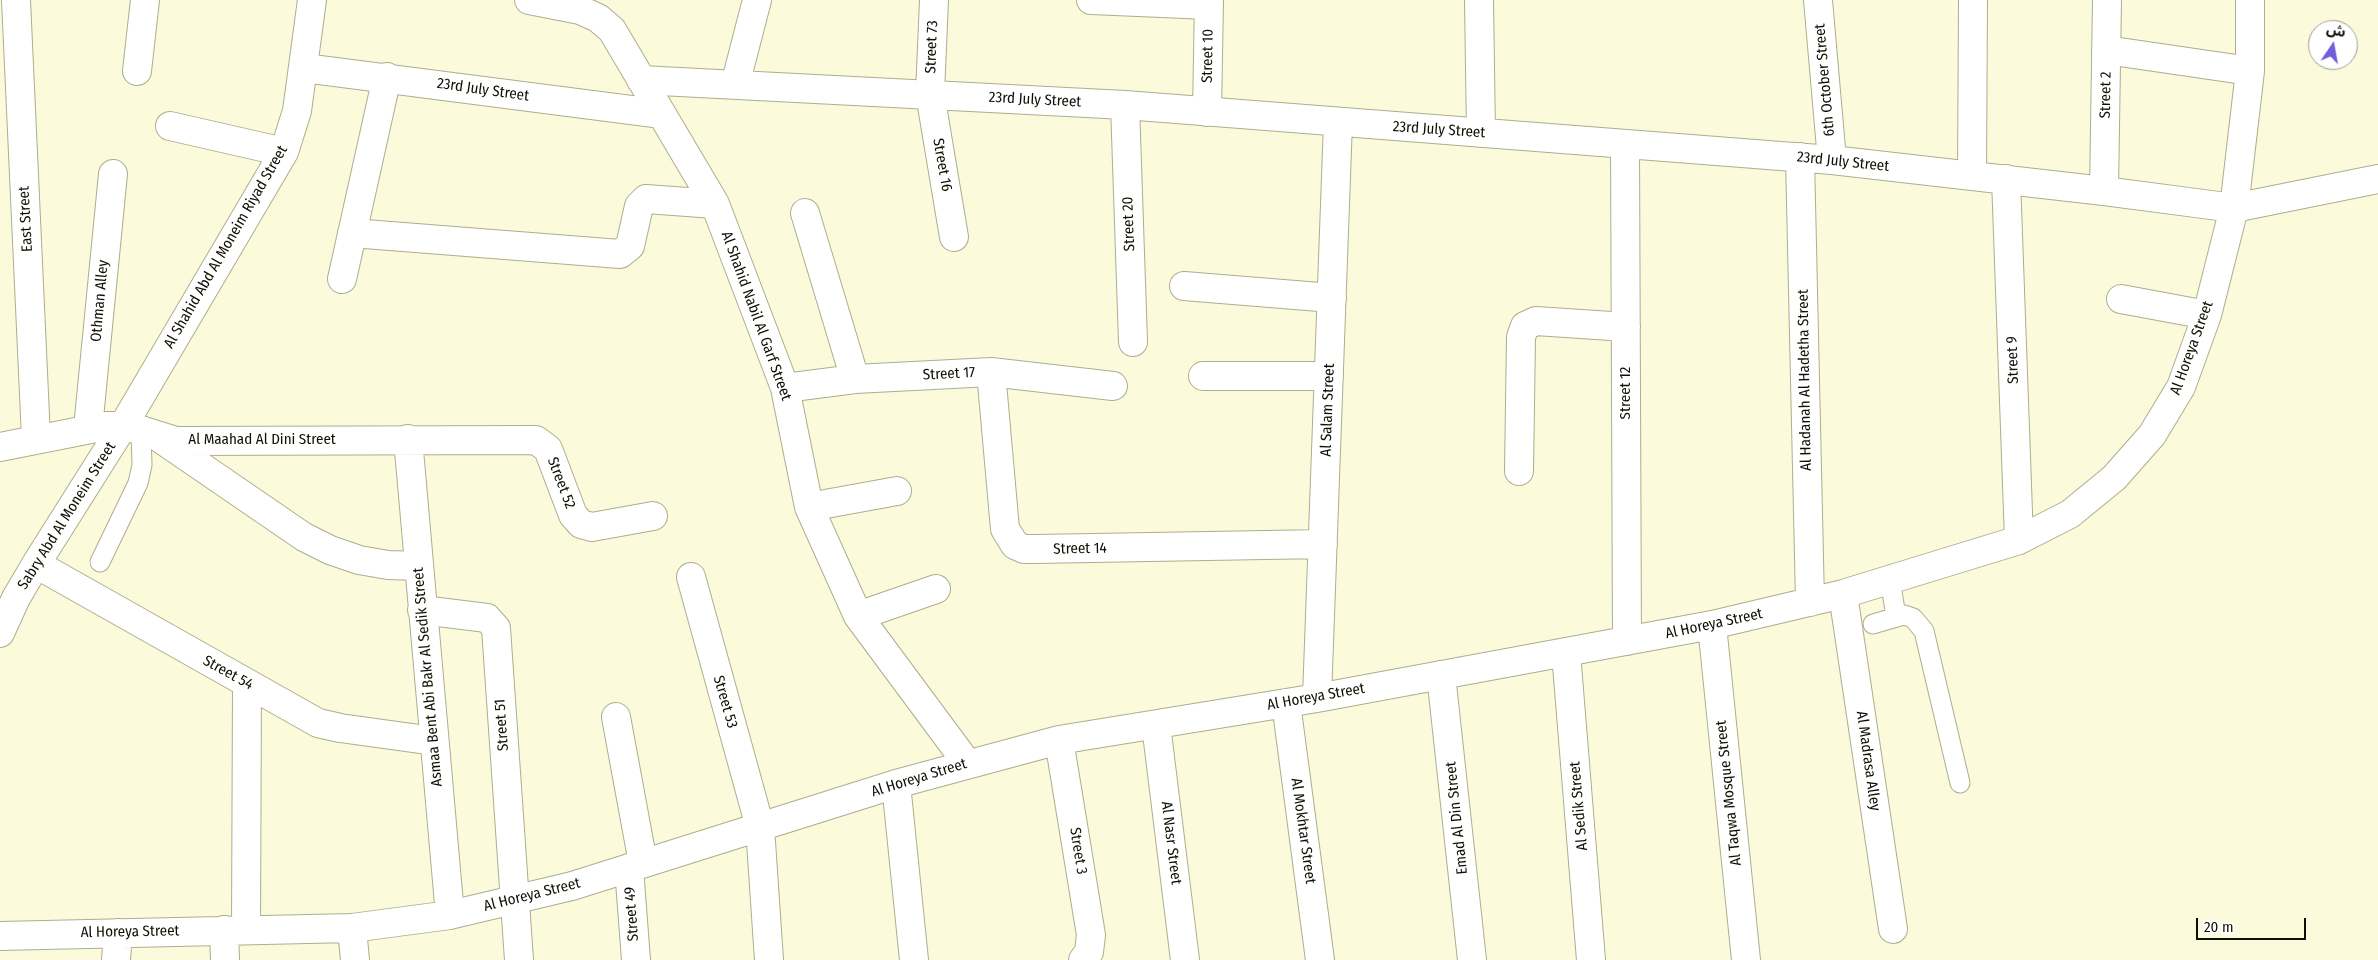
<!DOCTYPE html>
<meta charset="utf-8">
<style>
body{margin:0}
#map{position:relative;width:2378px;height:960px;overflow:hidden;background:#fbfada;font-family:"Fira Sans Condensed","Noto Sans Arabic",sans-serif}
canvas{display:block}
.north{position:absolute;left:2308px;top:20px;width:50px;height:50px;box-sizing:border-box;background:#fff;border:1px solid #9f9f9b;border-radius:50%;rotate:12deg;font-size:14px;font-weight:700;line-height:20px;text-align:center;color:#100f05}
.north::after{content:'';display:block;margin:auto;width:18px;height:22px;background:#715dd8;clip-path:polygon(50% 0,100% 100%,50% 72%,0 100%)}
.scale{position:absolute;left:2196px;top:918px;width:110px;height:22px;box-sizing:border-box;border:2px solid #100f05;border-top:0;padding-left:6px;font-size:15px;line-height:18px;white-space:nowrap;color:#100f05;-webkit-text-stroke:4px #fff;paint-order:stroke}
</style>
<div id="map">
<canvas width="2378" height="960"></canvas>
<div class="north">ش</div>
<div class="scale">20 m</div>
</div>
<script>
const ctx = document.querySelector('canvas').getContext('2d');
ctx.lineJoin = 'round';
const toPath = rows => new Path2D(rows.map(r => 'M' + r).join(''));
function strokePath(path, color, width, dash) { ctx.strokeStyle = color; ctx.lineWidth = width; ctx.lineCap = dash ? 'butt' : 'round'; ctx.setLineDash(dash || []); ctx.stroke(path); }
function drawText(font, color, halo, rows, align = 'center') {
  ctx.font = font + ' "Fira Sans Condensed",sans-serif'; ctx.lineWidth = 4; ctx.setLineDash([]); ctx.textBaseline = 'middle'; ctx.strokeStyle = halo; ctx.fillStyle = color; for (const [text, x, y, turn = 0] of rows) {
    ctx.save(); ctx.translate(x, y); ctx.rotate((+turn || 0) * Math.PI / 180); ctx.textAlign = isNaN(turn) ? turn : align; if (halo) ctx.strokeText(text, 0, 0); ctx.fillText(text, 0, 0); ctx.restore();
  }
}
const lane = toPath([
 [100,562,138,483,142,465,141,430],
 [1890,580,1896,616],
 [1873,624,1904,615,1913,618,1924,631,1960,783]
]);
const street = toPath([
 [16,0,36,438],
 [529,0,580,10,598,18,612,30,715,204,785,388,809,507,858,616,967,763],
 [934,0,930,94,954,237],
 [1091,0,1209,5],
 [1479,0,1481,133],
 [1818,0,1832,160],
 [2106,50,2250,71],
 [304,68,662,114],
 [137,71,145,0],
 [641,80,1125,105,1832,160,2104,191,2234,208,2378,179],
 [735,85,757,0],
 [1125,105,1133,342],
 [1207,112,1209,0],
 [170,126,284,152],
 [1625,144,1627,641],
 [1800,157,1810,602],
 [1972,176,1973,0],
 [2006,179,2019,540],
 [2104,191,2107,0],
 [805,213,855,379],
 [352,233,620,254,630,246,639,206,646,199,715,204],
 [342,279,387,77],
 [1184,286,1332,298],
 [2121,299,2207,315],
 [991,372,1005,529,1015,545,1024,549,1035,549,1323,544],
 [1203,376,1329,376],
 [785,388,855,379,991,372,1113,386],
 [88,428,113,174],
 [161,439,304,537,330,550,359,560,388,565,418,566],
 [408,439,450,915],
 [0,447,106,426,123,426,141,430,176,441,536,440,548,449,573,515,581,524,592,527,653,516],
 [1519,471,1521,337,1525,326,1536,321,1626,327],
 [809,507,897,491],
 [36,564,318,723,340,728,434,741],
 [691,577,760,827,769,960],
 [1843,594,1893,929],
 [422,610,487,618,496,628,519,960],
 [858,616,936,589],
 [1712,625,1746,960],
 [0,633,16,598,36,564,123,426,284,152,297,111,312,0],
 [1566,653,1591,960],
 [1441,675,1472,960],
 [1317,698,1338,122],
 [1286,703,1320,960],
 [616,717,643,863],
 [1156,725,1185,960],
 [1059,740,1091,935,1089,952,1083,960],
 [896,784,914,960],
 [629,868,636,960],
 [352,928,355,960],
 [224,930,225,960],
 [246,930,247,684],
 [0,936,352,928,450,915,572,886,896,784,1059,740,1317,698,1712,625,1843,594,2019,540,2070,514,2114,478,2152,435,2181,387,2207,315,2234,208,2250,71,2250,0],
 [116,960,118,933]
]);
strokePath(lane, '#aead8e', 21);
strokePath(street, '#aead8e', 30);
strokePath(lane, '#fff', 19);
strokePath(street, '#fff', 28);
drawText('15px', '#100f05', '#fff', [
 ["Street 73",932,47,-88],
 ["Street 10",1208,56,-89],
 ["6th October Street",1825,80,-95],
 ["23rd July Street",483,90,8],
 ["Street 2",2106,95,-89],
 ["23rd July Street",1035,100,3],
 ["23rd July Street",1439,130,4],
 ["23rd July Street",1843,162,6],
 ["Street 16",942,165,80],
 ["East Street",26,219,-93],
 ["Street 20",1129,224,-92],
 ["Al Shahid Abd Al Moneim Riyad Street",226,247,-60],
 ["Othman Alley",100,301,-85],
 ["Al Shahid Nabil Al Garf Street",756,316,70],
 ["Al Horeya Street",2192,348,-70],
 ["Street 9",2013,360,-92],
 ["Street 17",949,374,-3],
 ["Al Hadanah Al Hadetha Street",1805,380,-91],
 ["Street 12",1626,393,-90],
 ["Al Salam Street",1328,410,-88],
 ["Al Maahad Al Dini Street",262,440],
 ["Street 52",561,483,69],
 ["Sabry Abd Al Moneim Street",67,516,-58],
 ["Street 14",1080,549,-1],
 ["Al Horeya Street",1714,624,-12],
 ["Street 54",228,673,29],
 ["Asmaa Bent Abi Bakr Al Sedik Street",428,677,-95],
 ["Al Horeya Street",1316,697,-10],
 ["Street 53",725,702,74],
 ["Street 51",502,725,-94],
 ["Al Madrasa Alley",1868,761,82],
 ["Al Horeya Street",919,778,-17],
 ["Al Taqwa Mosque Street",1729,793,-96],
 ["Al Sedik Street",1579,806,-95],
 ["Emad Al Din Street",1457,818,-96],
 ["Al Mokhtar Street",1303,831,82],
 ["Al Nasr Street",1171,843,83],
 ["Street 3",1078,851,81],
 ["Al Horeya Street",532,895,-14],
 ["Street 49",632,914,-94],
 ["Al Horeya Street",130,932,-1]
]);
</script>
